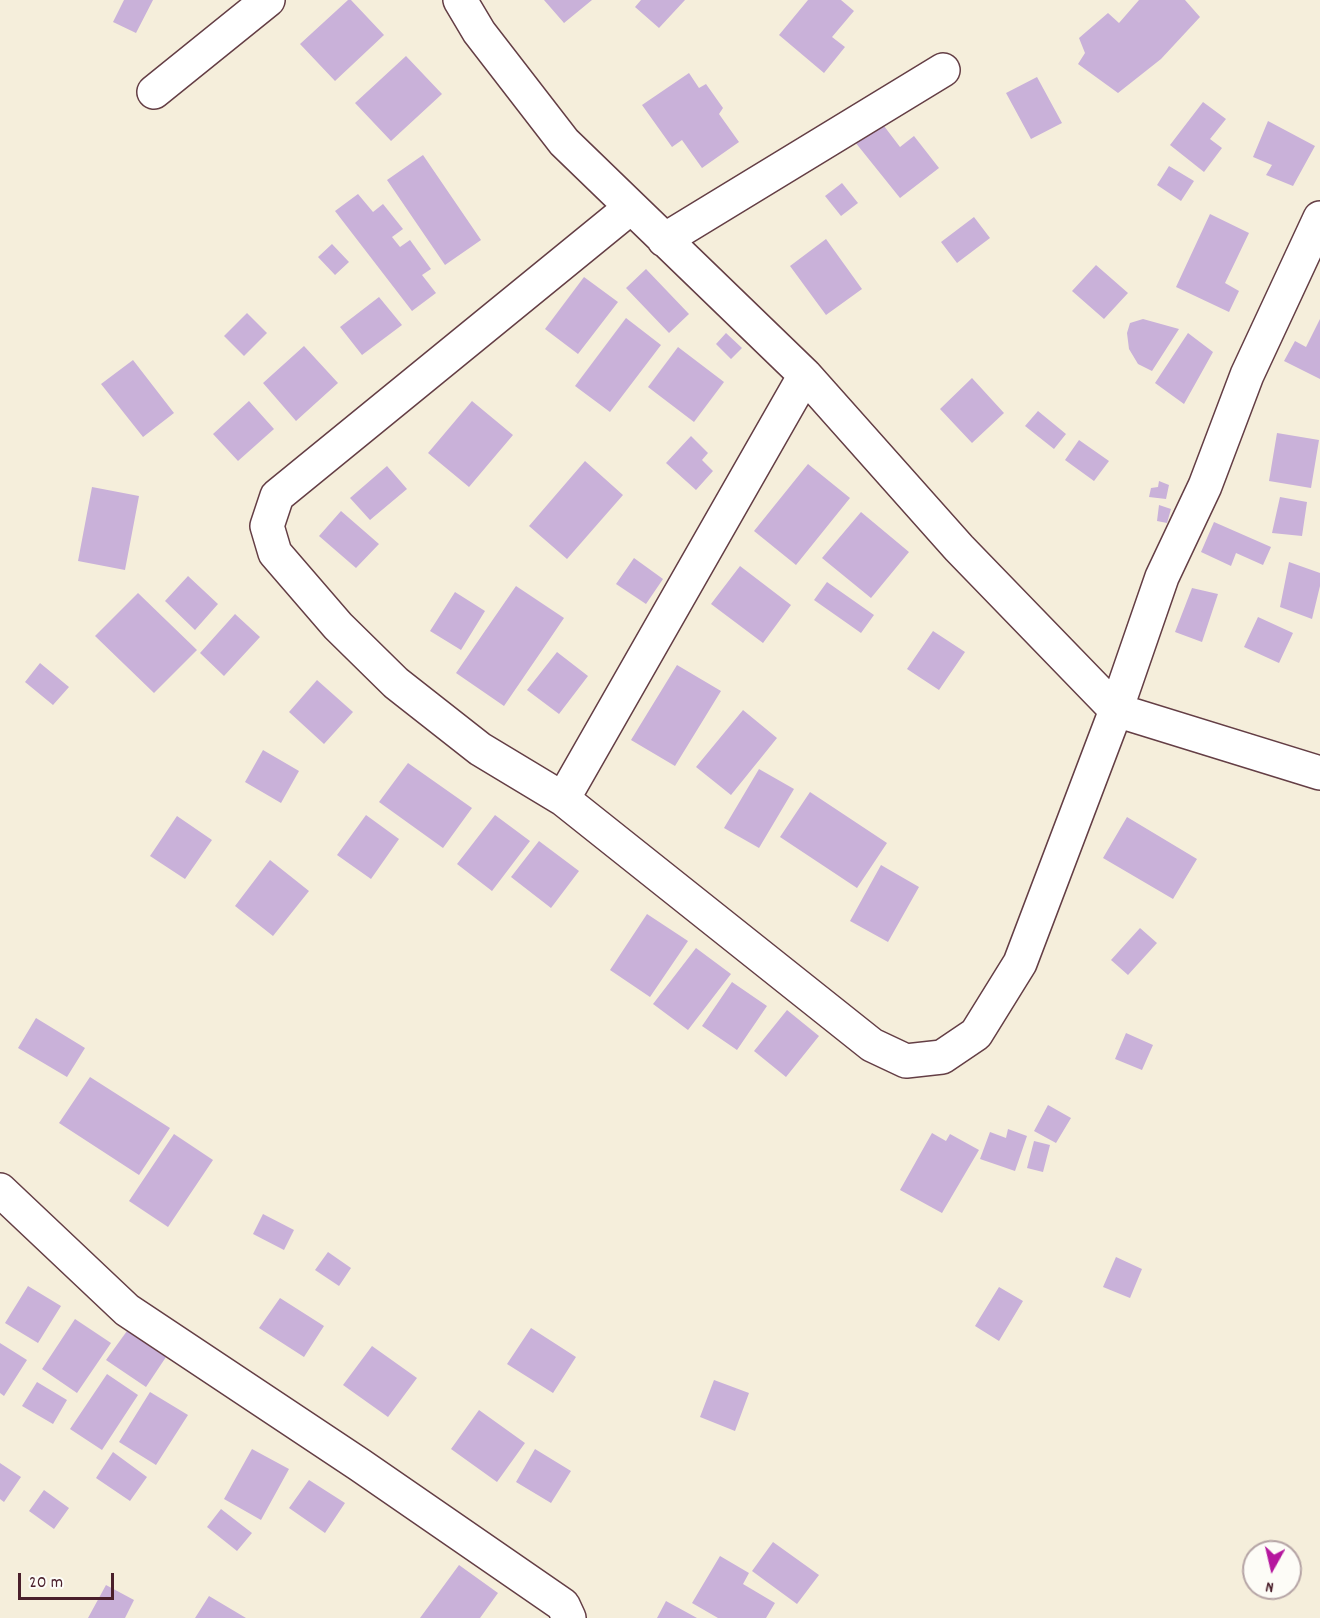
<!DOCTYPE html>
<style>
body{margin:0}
#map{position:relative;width:1320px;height:1618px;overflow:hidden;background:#f5eedb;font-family:Dekko,sans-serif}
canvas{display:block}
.north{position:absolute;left:1242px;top:1540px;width:60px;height:60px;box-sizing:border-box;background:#fdfcf7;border:2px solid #b5a4a5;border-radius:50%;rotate:188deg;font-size:16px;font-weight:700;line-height:24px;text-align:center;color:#4a1f2b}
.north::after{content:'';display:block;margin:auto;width:21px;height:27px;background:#b5179e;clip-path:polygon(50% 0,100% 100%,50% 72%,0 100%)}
.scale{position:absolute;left:18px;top:1573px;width:96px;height:27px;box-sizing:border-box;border:3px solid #4a1f2b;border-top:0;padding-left:8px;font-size:18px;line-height:21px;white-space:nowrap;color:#4a1f2b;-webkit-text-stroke:4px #fdfcf7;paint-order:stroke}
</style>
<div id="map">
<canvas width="1320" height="1618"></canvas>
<div class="north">N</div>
<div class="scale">20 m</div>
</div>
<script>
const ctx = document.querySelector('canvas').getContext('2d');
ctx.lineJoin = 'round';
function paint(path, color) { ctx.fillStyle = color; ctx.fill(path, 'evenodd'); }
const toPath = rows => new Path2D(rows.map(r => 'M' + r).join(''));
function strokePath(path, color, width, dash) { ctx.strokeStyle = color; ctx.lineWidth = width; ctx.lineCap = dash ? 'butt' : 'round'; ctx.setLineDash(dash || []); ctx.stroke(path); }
paint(toPath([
 [124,0,153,0,136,33,113,22],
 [348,0,351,0,384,35,335,81,300,44],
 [544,0,592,0,564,23],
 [641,0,685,0,659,28,635,7],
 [808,0,841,0,854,11,832,37,845,47,824,73,779,35],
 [1139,0,1185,0,1200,17,1161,59,1118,93,1078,64,1085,53,1079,38,1108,13,1119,23],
 [406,56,442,94,391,141,355,103],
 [689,73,699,88,706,84,723,108,719,114,739,142,702,168,682,140,672,147,642,105],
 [1037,77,1062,123,1031,139,1006,93],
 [1203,102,1226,119,1210,139,1222,148,1204,172,1170,145],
 [1268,121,1315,146,1293,186,1266,175,1272,165,1253,157],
 [881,122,900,147,914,136,939,168,900,198,855,142],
 [423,155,481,240,445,265,387,180],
 [1169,166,1194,181,1181,201,1157,185],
 [842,183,858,203,841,216,825,196],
 [358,194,373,212,383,204,403,229,392,237,400,247,410,240,431,269,422,275,436,293,412,311,335,211],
 [1210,214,1249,233,1225,283,1239,291,1229,312,1176,287],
 [974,217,990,238,957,263,941,242],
 [826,239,862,289,826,315,790,266],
 [332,244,349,262,335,275,318,257],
 [1096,265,1128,293,1104,319,1072,291],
 [646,269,689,314,669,333,626,288],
 [584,277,618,302,578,354,545,329],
 [379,297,402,325,362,355,340,327],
 [247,313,267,333,244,356,224,336],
 [626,318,661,345,610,412,575,386],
 [1143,319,1179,329,1152,371,1138,364,1129,349,1127,333,1130,323],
 [1320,319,1320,379,1284,361,1295,341,1306,347],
 [726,333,742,348,731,359,716,344],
 [1188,333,1213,352,1184,404,1155,383],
 [304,346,338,383,296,421,263,383],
 [678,347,724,382,694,422,648,387],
 [133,360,174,413,143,437,101,384],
 [972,378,1004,413,972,443,940,409],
 [249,401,274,429,238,461,213,434],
 [472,401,513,435,469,487,428,453],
 [1038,411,1066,434,1054,449,1025,426],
 [1277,433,1319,440,1311,488,1269,481],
 [691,436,708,453,702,460,713,471,696,490,666,463],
 [1079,440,1109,461,1094,481,1065,460],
 [585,461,623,495,567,559,529,526],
 [808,464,850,498,796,565,754,531],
 [387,466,407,489,370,520,350,498],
 [1159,481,1169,485,1166,499,1149,497,1151,488,1158,487],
 [92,487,139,496,125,570,78,561],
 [1280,497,1307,502,1302,536,1272,533],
 [1159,505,1171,509,1167,523,1157,521],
 [341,511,379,544,356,568,319,536],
 [861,512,909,552,871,598,822,558],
 [1214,522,1271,547,1263,565,1236,553,1231,566,1201,552],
 [634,558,663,579,646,604,616,584],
 [1289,562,1320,573,1320,586,1312,619,1280,607],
 [740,566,791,605,763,643,711,604],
 [188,576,218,604,195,630,165,601],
 [827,582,874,615,861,633,814,600],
 [516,586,564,618,504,706,456,673],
 [1192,588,1218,594,1202,642,1175,632],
 [455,592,485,611,461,650,430,631],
 [138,593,197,650,154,693,95,636],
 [235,614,260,637,224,676,200,653],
 [1258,617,1293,633,1279,663,1244,647],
 [933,631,965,652,939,690,907,669],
 [557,652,588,676,559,714,527,690],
 [40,663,69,687,53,705,25,682],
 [677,665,721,691,675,766,631,740],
 [317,680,353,712,324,744,289,712],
 [743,710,777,738,731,795,696,767],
 [263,750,299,771,281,803,245,782],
 [408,763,472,808,443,848,379,802],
 [759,769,794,789,759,848,724,828],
 [810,792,887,843,857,888,780,837],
 [366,815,399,839,371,879,337,855],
 [495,815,530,841,492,891,457,864],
 [177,816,212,840,185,879,150,856],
 [1127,817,1197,859,1173,899,1103,858],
 [539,841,579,871,551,908,511,877],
 [270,860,309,891,273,936,235,906],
 [881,865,919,887,888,942,850,921],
 [647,914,688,941,650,997,610,970],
 [1140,928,1157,943,1128,975,1111,960],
 [696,948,731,974,688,1030,653,1004],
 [732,982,767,1006,737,1050,702,1026],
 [787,1010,819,1036,786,1077,754,1051],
 [36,1018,85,1048,67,1077,18,1048],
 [1126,1033,1153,1045,1142,1070,1115,1059],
 [90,1077,170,1128,139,1175,59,1123],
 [1048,1105,1071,1118,1056,1143,1034,1131],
 [1008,1129,1027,1136,1015,1171,980,1159,990,1132,1006,1138],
 [932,1133,946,1141,950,1134,979,1150,942,1213,900,1190],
 [174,1134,213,1160,168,1227,129,1201],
 [1034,1141,1050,1145,1043,1172,1027,1168],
 [263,1214,294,1230,284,1250,253,1234],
 [328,1252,351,1268,339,1286,315,1270],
 [1116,1257,1142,1269,1130,1298,1103,1287],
 [28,1286,61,1306,38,1343,5,1323],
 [999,1287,1023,1301,999,1341,975,1326],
 [280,1298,324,1326,304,1357,259,1328],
 [75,1319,111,1343,77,1393,42,1369],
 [531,1328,576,1357,553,1393,507,1364],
 [127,1331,166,1357,146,1387,106,1360],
 [0,1343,27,1360,4,1396,0,1393],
 [372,1346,417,1378,388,1417,343,1385],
 [107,1374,138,1395,102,1450,70,1429],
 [714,1380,749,1393,735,1431,700,1417],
 [37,1382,67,1400,53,1424,22,1406],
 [150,1392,188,1415,156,1465,119,1442],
 [479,1410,525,1443,497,1482,451,1449],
 [252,1449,289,1469,261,1520,224,1499],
 [535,1449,571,1471,551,1503,516,1482],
 [113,1452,147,1477,130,1501,96,1478],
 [0,1463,21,1477,4,1502,0,1499],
 [309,1480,345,1503,325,1533,289,1508],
 [44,1490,69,1508,54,1529,29,1511],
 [221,1509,252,1533,237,1551,207,1527],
 [773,1542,819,1575,797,1604,752,1571],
 [720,1556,749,1573,743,1584,775,1603,766,1618,718,1618,692,1603],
 [459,1565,498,1593,480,1618,420,1618],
 [106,1585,134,1600,125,1618,88,1618],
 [209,1596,246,1618,195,1618],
 [666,1601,697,1618,657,1618]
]), '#c9b1d9');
const minor = toPath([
 [460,0,479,32,564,142,805,375,959,548,1116,710,1320,773],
 [154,92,268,0],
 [630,208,277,496,267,526,275,553,338,626,396,683,480,749,563,799,872,1045,906,1061,942,1057,976,1034,1020,963,1116,710,1162,577,1205,486,1247,375,1320,218],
 [664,240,943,70],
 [563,799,805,375],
 [0,1190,127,1310,360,1465,563,1605,569,1618]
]);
strokePath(minor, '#643e45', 36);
strokePath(minor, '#fff', 33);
</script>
